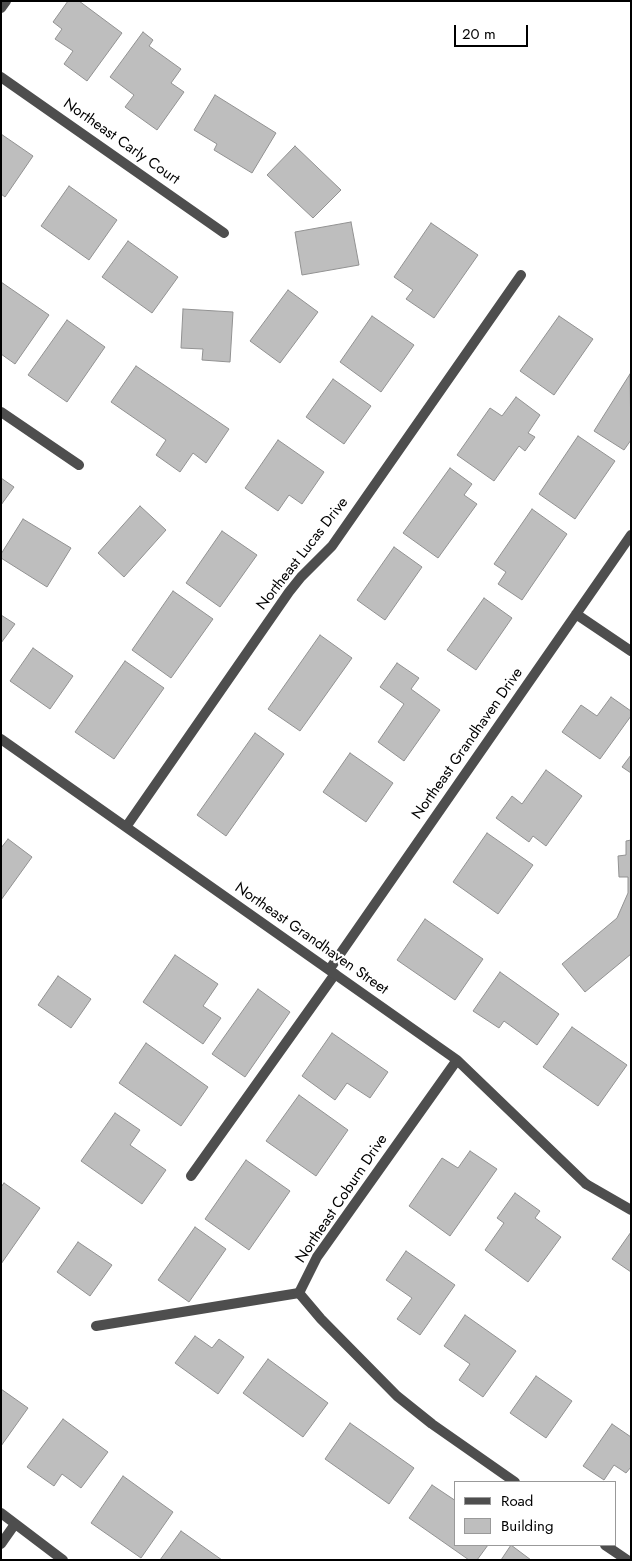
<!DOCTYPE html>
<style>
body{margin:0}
#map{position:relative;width:632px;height:1561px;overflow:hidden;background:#fff;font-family:Jost,sans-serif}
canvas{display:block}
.frame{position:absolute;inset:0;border:2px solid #000;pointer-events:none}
.legend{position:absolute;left:454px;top:1481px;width:162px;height:65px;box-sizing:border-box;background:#fff;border:1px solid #999;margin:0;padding:6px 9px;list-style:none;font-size:15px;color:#000}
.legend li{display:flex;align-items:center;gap:10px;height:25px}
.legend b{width:25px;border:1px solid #999}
.scale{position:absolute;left:454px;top:25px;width:74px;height:22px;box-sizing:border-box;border:2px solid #000;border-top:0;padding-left:6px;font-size:15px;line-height:18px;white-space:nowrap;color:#000;-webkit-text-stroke:4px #fff;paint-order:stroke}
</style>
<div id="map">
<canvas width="632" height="1561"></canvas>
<div class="frame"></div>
<ul class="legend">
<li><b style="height:6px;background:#4e4e4e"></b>Road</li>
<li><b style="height:14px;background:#bebebe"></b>Building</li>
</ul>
<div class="scale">20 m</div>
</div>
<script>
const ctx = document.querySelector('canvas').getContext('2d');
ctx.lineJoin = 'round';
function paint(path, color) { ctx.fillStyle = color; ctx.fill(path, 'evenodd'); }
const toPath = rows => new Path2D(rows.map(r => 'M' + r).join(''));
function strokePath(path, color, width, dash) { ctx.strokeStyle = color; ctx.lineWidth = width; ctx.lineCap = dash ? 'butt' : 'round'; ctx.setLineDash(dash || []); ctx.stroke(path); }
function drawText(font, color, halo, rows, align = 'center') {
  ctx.font = font + ' Jost,sans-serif'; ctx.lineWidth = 4.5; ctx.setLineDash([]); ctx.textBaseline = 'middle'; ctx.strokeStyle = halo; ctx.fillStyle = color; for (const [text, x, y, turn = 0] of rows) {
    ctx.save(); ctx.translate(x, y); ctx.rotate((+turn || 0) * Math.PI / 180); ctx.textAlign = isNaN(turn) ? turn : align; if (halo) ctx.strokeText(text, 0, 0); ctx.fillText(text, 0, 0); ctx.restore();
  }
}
const building = toPath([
 [68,1,79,1,122,33,87,81,64,64,73,51,55,39,62,29,53,22,68,1],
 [143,32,153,40,149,46,181,69,171,83,184,92,157,130,125,107,134,95,110,77,143,32],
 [215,95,276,133,252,173,214,150,217,144,194,130,215,95],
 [1,134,33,156,5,197,1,194,1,134],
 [295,146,341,190,313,218,267,175,295,146],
 [69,186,117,220,89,260,41,226,69,186],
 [351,222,359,265,302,275,295,232,351,222],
 [431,223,478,255,434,318,406,299,413,290,394,277,431,223],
 [128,241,178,277,152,313,102,277,128,241],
 [1,282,49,315,15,364,1,354,1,282],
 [288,290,318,312,280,363,250,341,288,290],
 [183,309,233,312,230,362,202,360,203,349,181,348,183,309],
 [372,316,414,345,381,392,340,362,372,316],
 [559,316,593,339,554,395,520,371,559,316],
 [67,320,105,347,67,402,28,375,67,320],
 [136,366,229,429,206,463,193,453,180,472,156,455,166,440,111,402,136,366],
 [630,374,631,440,624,450,594,431,630,374],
 [333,379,371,406,344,444,306,417,333,379],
 [516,397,540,415,528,433,535,437,525,451,519,446,494,481,457,455,490,408,502,416,516,397],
 [578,436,615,461,575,519,539,494,578,436],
 [278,440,324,472,302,504,289,495,278,511,245,488,278,440],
 [450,468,472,484,464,495,477,504,438,558,403,533,450,468],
 [1,478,14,487,1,505,1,478],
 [140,506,166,530,124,577,98,553,140,506],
 [532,509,567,534,522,600,498,584,506,572,494,564,532,509],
 [23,519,71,548,47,587,1,558,1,554,23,519],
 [222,531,257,555,220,607,186,583,222,531],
 [394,547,422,567,385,620,357,600,394,547],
 [173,591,213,619,171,678,132,650,173,591],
 [484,598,512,618,476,670,447,650,484,598],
 [1,615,15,624,1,643,1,615],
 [320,635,352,658,300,731,268,709,320,635],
 [33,648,73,676,50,709,10,681,33,648],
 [125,661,164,688,114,759,75,732,125,661],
 [397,663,419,678,411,689,440,710,404,761,378,742,404,704,380,687,397,663],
 [611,697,631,711,631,716,600,759,562,732,581,705,597,716,611,697],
 [255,733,284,754,226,836,197,815,255,733],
 [350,753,393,783,366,822,323,792,350,753],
 [631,755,631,773,622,767,631,755],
 [546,770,582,796,546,846,533,836,529,842,496,818,512,796,522,804,546,770],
 [487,833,533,865,498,914,453,882,487,833],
 [8,839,32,857,1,900,1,848,8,839],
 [631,840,631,954,585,992,562,964,617,918,628,893,628,877,619,877,618,856,626,855,626,841,631,840],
 [425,919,483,959,455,1000,397,960,425,919],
 [175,955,218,984,203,1006,221,1018,203,1044,143,1002,175,955],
 [500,972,559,1014,537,1045,504,1021,499,1028,473,1011,500,972],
 [58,976,91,999,71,1028,38,1005,58,976],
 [258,989,290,1012,245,1077,212,1054,258,989],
 [572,1027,627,1065,598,1106,543,1067,572,1027],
 [332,1033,388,1072,370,1098,347,1083,335,1100,302,1076,332,1033],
 [146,1043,208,1087,181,1126,119,1083,146,1043],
 [299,1095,348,1130,316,1176,266,1141,299,1095],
 [115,1113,140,1130,130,1145,166,1170,142,1204,81,1161,115,1113],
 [470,1151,497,1169,450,1236,409,1206,442,1158,458,1168,470,1151],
 [246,1160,290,1191,249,1250,205,1219,246,1160],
 [4,1183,40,1208,1,1264,1,1187,4,1183],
 [515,1193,540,1211,535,1218,561,1237,528,1282,485,1250,504,1223,497,1218,515,1193],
 [195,1227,226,1249,189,1302,158,1280,195,1227],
 [631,1232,631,1272,612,1259,631,1232],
 [78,1242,112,1265,90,1296,57,1272,78,1242],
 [406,1251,455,1285,420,1335,397,1319,412,1298,386,1280,406,1251],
 [465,1315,516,1351,483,1397,459,1380,470,1364,444,1346,465,1315],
 [195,1336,212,1348,219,1339,244,1357,218,1394,175,1363,195,1336],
 [268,1359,328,1403,303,1437,243,1393,268,1359],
 [536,1376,572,1401,546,1438,510,1413,536,1376],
 [1,1389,28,1408,1,1446,1,1389],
 [63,1419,108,1452,81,1488,62,1474,54,1486,27,1467,63,1419],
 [350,1423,414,1468,389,1504,325,1459,350,1423],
 [612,1424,631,1437,631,1467,626,1473,614,1465,604,1480,583,1466,612,1424],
 [123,1476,173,1512,141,1558,91,1523,123,1476],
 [432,1485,456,1501,456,1545,488,1545,477,1560,469,1560,409,1518,432,1485],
 [181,1531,222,1560,160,1560,181,1531],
 [511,1545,531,1560,501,1560,511,1545]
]);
paint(building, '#bebebe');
strokePath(building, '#929292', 1);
strokePath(toPath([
 [191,1176,335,974],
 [586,1184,631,1210],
 [96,1326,299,1293]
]), '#4e4e4e', 10);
strokePath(toPath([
 [1,8,6,1],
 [1,77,224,233],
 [1,412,79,465],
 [576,614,631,651],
 [1,739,457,1060,586,1184],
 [126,827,289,592,301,577,332,546,521,275],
 [329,970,631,535],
 [457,1060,317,1257,299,1293,321,1319,397,1396,432,1424,515,1482],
 [1,1513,63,1560],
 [1,1544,15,1524],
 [605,1545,627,1560]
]), '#4e4e4e', 10);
drawText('15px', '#000', '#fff', [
 ["Northeast Carly Court",121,142,35],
 ["Northeast Lucas Drive",303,554,-52],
 ["Northeast Grandhaven Drive",468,744,-55],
 ["Northeast Grandhaven Street",311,939,35],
 ["Northeast Coburn Drive",342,1199,-56]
]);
</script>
